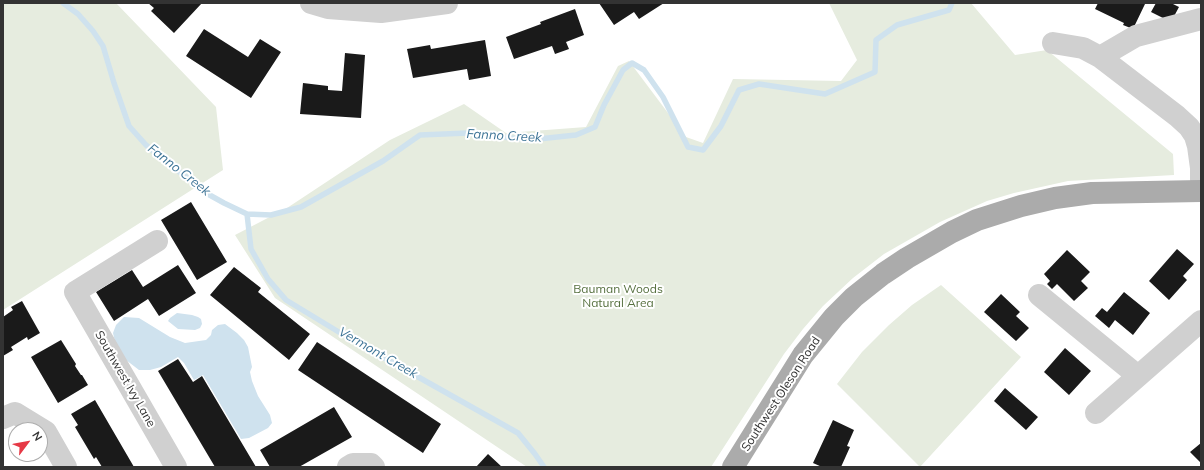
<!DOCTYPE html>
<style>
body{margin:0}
#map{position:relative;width:1204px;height:470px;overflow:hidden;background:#fff;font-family:Mulish,sans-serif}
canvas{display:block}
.frame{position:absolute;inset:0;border:4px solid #333;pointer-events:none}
.north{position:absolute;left:8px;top:422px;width:40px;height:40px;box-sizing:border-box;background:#fff;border:1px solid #adadad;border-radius:50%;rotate:58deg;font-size:11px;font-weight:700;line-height:16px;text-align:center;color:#333}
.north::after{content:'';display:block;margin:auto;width:14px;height:18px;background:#e63946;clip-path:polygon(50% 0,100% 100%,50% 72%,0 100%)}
</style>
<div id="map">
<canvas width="1204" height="470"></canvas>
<div class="frame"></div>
<div class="north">N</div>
</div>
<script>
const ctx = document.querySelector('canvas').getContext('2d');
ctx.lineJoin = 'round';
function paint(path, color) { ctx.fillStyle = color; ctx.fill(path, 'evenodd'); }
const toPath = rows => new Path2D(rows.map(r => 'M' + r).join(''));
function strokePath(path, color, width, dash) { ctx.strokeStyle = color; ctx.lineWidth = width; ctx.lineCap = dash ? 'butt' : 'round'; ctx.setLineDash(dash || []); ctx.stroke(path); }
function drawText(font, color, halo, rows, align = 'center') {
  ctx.font = font + ' Mulish,sans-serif'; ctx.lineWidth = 4; ctx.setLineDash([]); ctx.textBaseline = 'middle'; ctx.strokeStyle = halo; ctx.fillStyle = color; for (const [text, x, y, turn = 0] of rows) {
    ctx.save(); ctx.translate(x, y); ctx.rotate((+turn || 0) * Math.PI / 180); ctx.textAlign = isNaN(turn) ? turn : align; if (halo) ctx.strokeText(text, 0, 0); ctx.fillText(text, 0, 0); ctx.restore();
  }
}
paint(toPath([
 [3,3,116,3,216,107,223,170,3,310],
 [829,3,971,3,1015,55,1047,50,1173,154,1174,175,1068,181,1014,193,987,201,940,222,884,254,853,278,823,306,803,329,784,354,711,467,527,467,275,298,235,235,287,208,390,140,464,104,506,133,586,127,618,66,629,61,686,137,703,143,733,79,841,81,857,60],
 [941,285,1021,357,920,467,837,384,862,352,889,325,912,305]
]), '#e6ecdf');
paint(toPath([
 [177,313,192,315,198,317,201,319,202,324,200,328,195,330,178,329,168,321,170,318],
 [124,317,139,318,170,337,185,343,206,340,211,335,212,330,218,325,225,324,237,333,244,340,248,347,252,367,250,372,252,381,258,396,270,415,272,423,268,428,249,438,241,439,203,375,194,380,184,363,178,357,161,367,150,370,139,370,126,360,116,346,113,333,116,325]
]), '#cfe2ee');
strokePath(toPath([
 [63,3,78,14,93,31,103,46,114,83,129,126,146,145,206,193,224,203,247,214,271,215,301,207,383,161,420,135,468,133,529,140,576,135,595,127,604,105,623,70,632,63,644,70,663,97,688,147,703,150,721,126,739,90,759,84,825,94,875,72,876,40,897,25,949,10,952,3],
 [247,214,251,249,268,279,286,300,347,337,518,433,535,454,544,467]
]), '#cfe2ee', 5.5);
paint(toPath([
 [148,3,202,3,174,33,151,11,154,8],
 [599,3,664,3,639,19,634,12,614,25],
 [1098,3,1143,3,1145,4,1133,29,1123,25,1124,23,1095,9],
 [1156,3,1171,3,1179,7,1171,22,1151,12],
 [575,9,584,35,566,42,569,49,555,54,552,46,514,59,506,37,541,24,540,22],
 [204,29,248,57,260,39,281,52,251,98,186,56],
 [485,40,491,76,469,80,467,69,413,78,407,49,430,45,431,49],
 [345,53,365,55,361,118,300,114,303,83,328,86,328,90,342,91],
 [191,202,227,262,197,280,161,220],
 [1177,249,1194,264,1183,276,1187,280,1169,300,1149,281],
 [1067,250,1090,272,1081,281,1088,288,1074,301,1057,284,1052,289,1047,284,1050,281,1044,274],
 [178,265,196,293,159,316,148,299,114,321,96,292,132,270,143,287],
 [234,267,261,288,258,292,310,334,289,360,210,295],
 [1124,292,1150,313,1133,335,1115,320,1109,328,1095,316,1102,308,1107,312],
 [1001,294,1020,312,1016,316,1029,328,1016,341,984,312],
 [22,301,40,333,28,340,27,337,11,347,13,350,3,356,3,317,13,310,11,307],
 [61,340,76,364,75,366,81,375,82,375,88,385,58,403,31,357],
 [317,342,441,424,423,453,298,370],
 [1065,348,1091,371,1069,395,1044,372],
 [178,359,193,382,202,376,256,467,215,467,158,371],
 [1005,388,1038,417,1026,430,994,401],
 [95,400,134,467,102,467,96,457,94,459,75,427,78,425,71,414],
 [334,407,352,437,299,467,270,467,260,450],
 [833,420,854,430,847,446,850,447,841,467,822,467,813,463],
 [1201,443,1201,463,1190,452],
 [488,454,502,467,476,467]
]), '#1a1a1a');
strokePath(toPath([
 [311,3,328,8,381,12,447,3],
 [1053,43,1083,48,1100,57,1177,116,1189,127,1195,136,1198,146,1201,168,1201,191],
 [1100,57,1136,36,1201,19],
 [157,241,75,292,176,467],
 [1039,295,1138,376],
 [1096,413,1201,321],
 [3,418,15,413,46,432,66,467],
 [348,467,353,464,371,464,374,467]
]), '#d0d0d0', 22);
strokePath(toPath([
 [733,467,803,355,834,317,854,297,883,274,907,258,952,232,977,220,1021,206,1055,198,1092,193,1201,191]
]), '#ababab', 22);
drawText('12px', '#56703f', '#fff', [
 ["Bauman Woods",618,289],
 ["Natural Area",618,303]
]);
drawText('12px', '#333', '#fff', [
 ["Southwest Ivy Lane",125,379,60],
 ["Southwest Oleson Road",781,394,-57]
]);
drawText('italic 13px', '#3f7597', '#fff', [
 ["Fanno Creek",504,136,3],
 ["Fanno Creek",179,170,38],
 ["Vermont Creek",378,353,30]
]);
</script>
